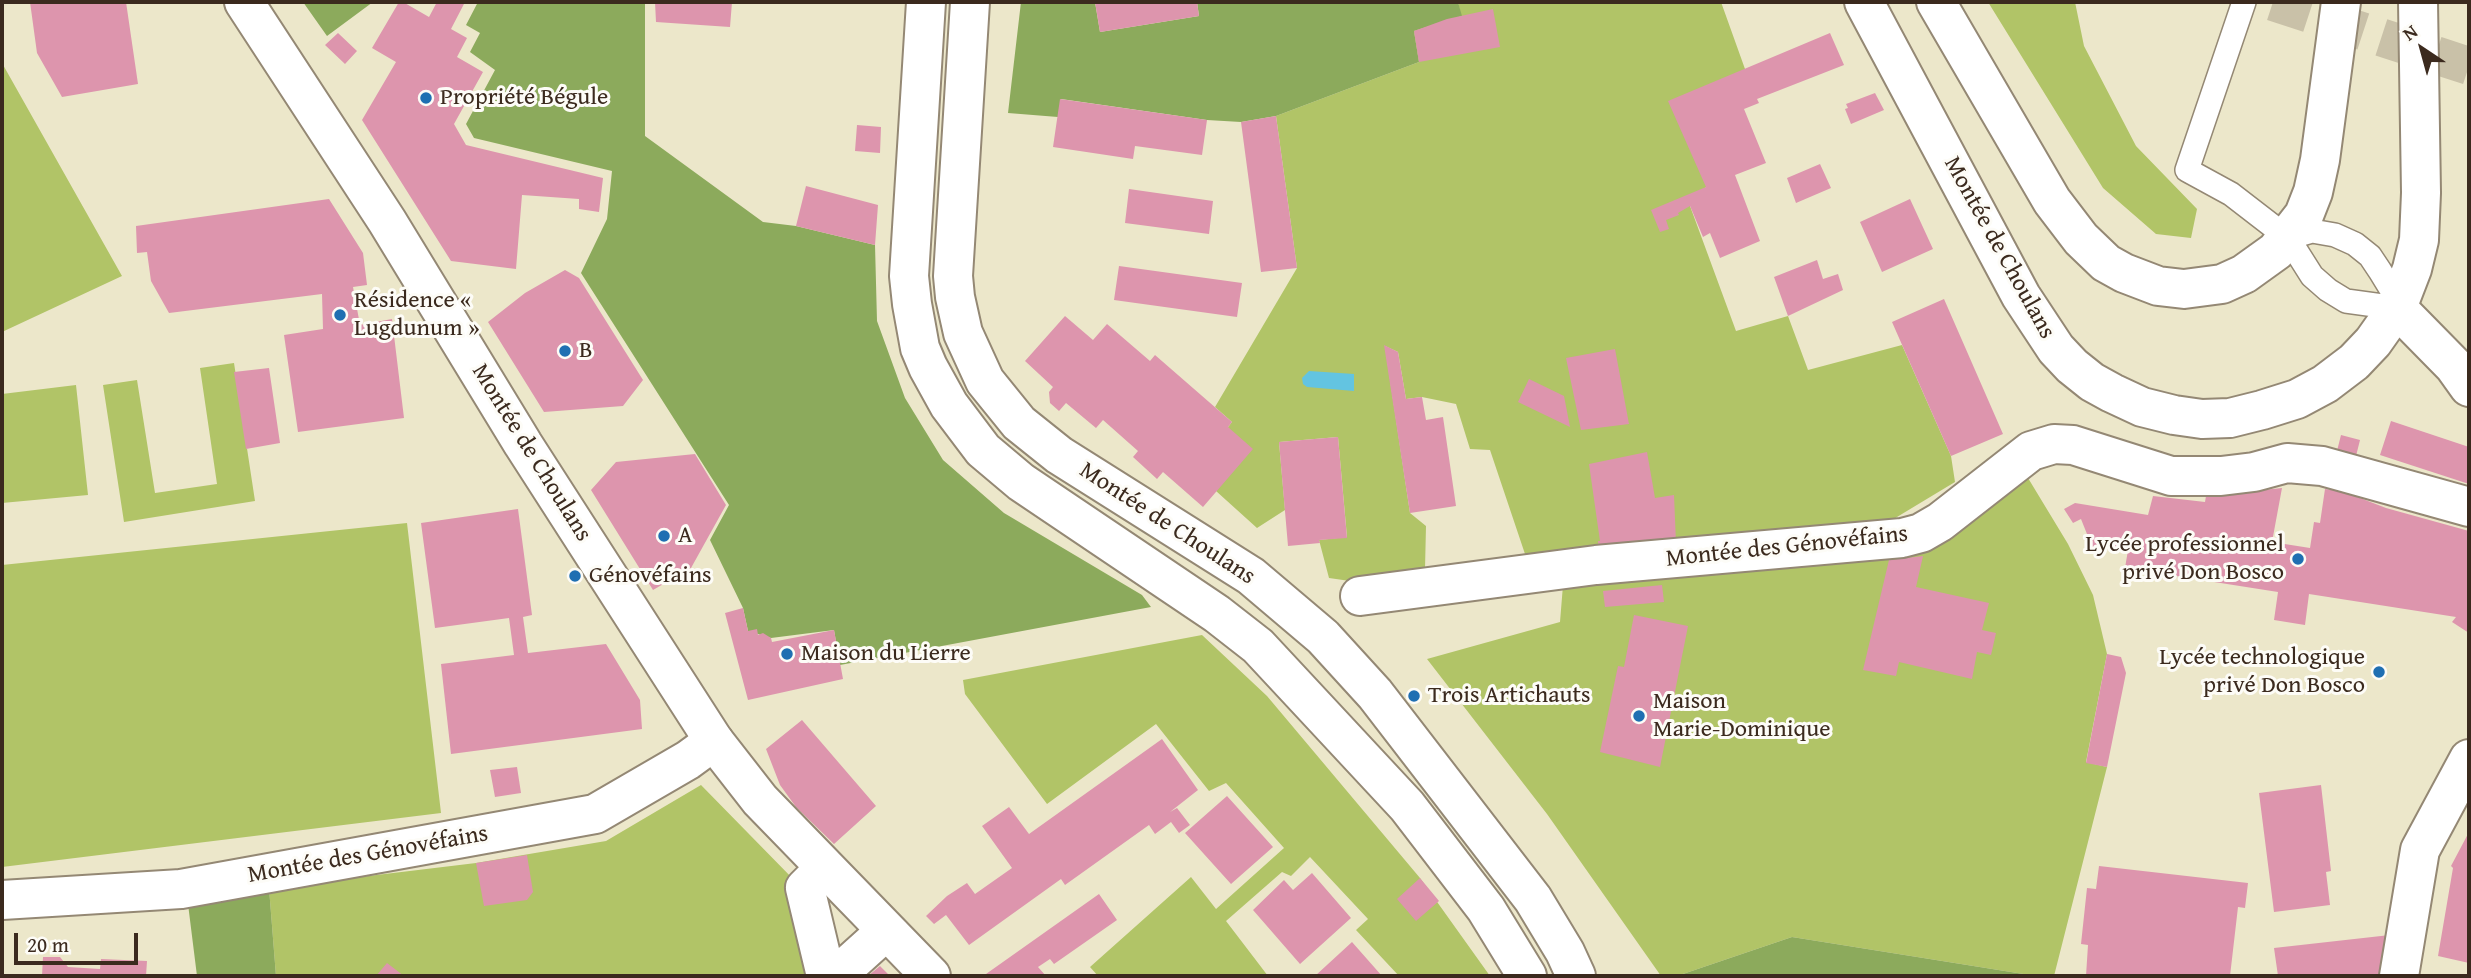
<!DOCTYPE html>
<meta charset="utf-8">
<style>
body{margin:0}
#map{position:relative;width:2471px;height:978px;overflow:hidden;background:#ece7ca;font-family:"Gentium Book Plus",serif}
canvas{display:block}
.frame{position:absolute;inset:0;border:4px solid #3b2a1e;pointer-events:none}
.north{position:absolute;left:2387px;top:14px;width:70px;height:70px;-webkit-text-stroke:5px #fdfcf7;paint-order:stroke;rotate:324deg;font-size:19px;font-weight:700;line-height:28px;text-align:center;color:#3b2a1e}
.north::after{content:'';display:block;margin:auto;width:24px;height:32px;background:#3b2a1e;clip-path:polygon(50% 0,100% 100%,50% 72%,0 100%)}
.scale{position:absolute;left:14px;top:933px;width:124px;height:32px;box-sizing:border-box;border:4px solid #3b2a1e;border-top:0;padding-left:9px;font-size:21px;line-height:24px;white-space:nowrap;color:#3b2a1e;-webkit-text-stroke:5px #fdfcf7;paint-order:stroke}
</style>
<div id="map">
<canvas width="2471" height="978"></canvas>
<div class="frame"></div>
<div class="north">N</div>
<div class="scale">20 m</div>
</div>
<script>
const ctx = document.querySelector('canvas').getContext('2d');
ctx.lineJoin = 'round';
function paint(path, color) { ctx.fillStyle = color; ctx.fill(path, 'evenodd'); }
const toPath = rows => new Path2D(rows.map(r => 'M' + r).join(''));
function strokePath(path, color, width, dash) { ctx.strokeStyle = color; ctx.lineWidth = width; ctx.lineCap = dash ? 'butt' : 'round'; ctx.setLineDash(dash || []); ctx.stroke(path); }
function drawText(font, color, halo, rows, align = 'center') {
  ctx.font = font + ' "Gentium Book Plus",serif'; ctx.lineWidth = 6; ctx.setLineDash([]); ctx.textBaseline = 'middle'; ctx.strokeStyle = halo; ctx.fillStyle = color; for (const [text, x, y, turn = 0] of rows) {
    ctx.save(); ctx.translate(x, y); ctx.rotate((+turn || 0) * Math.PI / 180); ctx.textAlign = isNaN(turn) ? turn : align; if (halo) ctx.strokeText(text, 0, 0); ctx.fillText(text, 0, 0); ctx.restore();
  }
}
paint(toPath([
 [1458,2,1721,2,1745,69,1706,187,1690,206,1736,331,1788,316,1808,370,1902,345,1951,456,1955,482,1892,520,1689,538,1676,543,1525,554,1490,450,1470,449,1456,404,1422,397,1406,399,1398,352,1385,346,1410,513,1426,526,1425,569,1364,583,1329,578,1319,540,1347,537,1338,437,1279,442,1285,510,1257,528,1216,491,1228,427,1232,422,1215,407,1297,268,1276,116,1419,62,1414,31,1461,16],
 [1988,2,2075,2,2084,46,2136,146,2197,209,2191,238,2156,234,2103,188],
 [2,63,122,276,2,332],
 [234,363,255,501,124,522,103,385,137,380,155,493,217,484,200,368],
 [76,385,88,495,2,503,2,394],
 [2028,478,2068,544,2093,595,2107,654,2086,762,2107,767,2054,976,2036,976,1792,937,1677,976,1661,976,1547,814,1427,659,1560,622,1563,585,1761,566,1889,559,1929,547],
 [407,523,441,813,2,867,2,565],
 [1202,635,1267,696,1420,878,1490,976,1399,976,1356,930,1368,919,1310,857,1291,876,1282,872,1226,921,1268,976,1098,976,1090,967,1191,877,1216,909,1284,848,1226,783,1209,791,1156,724,1047,804,965,694,963,680],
 [701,785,796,882,812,976,276,976,269,888,476,863,606,841]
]), '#b1c467');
paint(toPath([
 [303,2,373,2,327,36],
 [478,2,645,2,645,136,763,222,796,226,875,245,877,321,905,398,943,460,1004,513,1142,595,1151,607,840,665,834,630,771,638,748,631,743,608,710,540,729,505,581,273,607,219,612,171,474,138,466,124,495,70,470,52,480,33,466,25],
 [1021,2,1095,2,1100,32,1199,16,1197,2,1458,2,1462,16,1414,31,1419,62,1276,116,1241,122,1207,120,1061,99,1058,117,1008,113],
 [269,888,276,976,197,976,188,904],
 [1792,937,2036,976,1677,976]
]), '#8caa5c');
paint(toPath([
 [1309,371,1354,374,1354,391,1307,387,1303,384,1302,378]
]), '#63c4e1');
paint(toPath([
 [30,2,126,2,138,84,62,97,37,53],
 [399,2,403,2,429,17,437,2,465,2,451,29,467,38,457,57,483,72,454,124,466,145,603,178,599,212,579,209,579,199,522,195,516,269,451,261,362,120,396,62,372,48],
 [655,2,732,2,730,27,656,22],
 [1095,2,1197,2,1199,16,1100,32],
 [1493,9,1500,47,1419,62,1414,31,1447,19],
 [338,33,357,51,345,64,325,45],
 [1830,33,1844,65,1757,99,1759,103,1744,109,1766,163,1735,175,1760,241,1720,258,1710,233,1703,237,1690,206,1678,213,1679,215,1666,220,1669,229,1660,232,1651,210,1706,187,1668,101],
 [1875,93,1884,110,1851,124,1845,109,1848,108,1846,104],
 [1060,99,1207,120,1202,155,1135,146,1133,159,1053,147],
 [1276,116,1297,268,1261,272,1241,122],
 [857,125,881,127,880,153,855,151],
 [1820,164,1831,188,1796,203,1787,178],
 [806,186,878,205,875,245,796,226],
 [1129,189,1213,201,1209,234,1125,223],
 [329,199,363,253,367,285,353,287,360,325,392,319,404,418,298,432,284,335,323,329,322,294,169,313,151,281,147,252,137,253,136,226],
 [1910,199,1933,249,1882,272,1860,222],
 [1817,260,1823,279,1838,274,1843,290,1788,316,1774,277],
 [1119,266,1242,283,1237,317,1114,300],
 [565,270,579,278,643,380,623,406,544,412,488,322,525,293],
 [1944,299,2003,434,1951,456,1892,322],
 [1065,316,1093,340,1107,324,1150,361,1155,355,1232,422,1228,427,1253,449,1203,507,1163,472,1157,479,1133,457,1138,451,1103,420,1096,428,1066,403,1059,411,1050,403,1049,392,1053,387,1025,361],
 [1384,345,1398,352,1406,399,1422,397,1426,420,1443,417,1456,506,1410,513],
 [1615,349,1629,424,1581,430,1566,358],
 [269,368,280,443,246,449,234,372],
 [1529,379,1564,396,1570,427,1518,402],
 [2391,421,2469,447,2469,484,2380,455],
 [2341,435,2360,440,2356,456,2337,451],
 [1338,437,1347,538,1319,540,1320,543,1288,546,1279,442],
 [1647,452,1655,498,1674,495,1676,543,1599,553,1598,541,1600,541,1589,464],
 [695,454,726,505,691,568,653,590,591,490,616,462],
 [2282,488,2272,542,2310,548,2314,522,2320,523,2325,489,2342,491,2386,508,2469,531,2469,633,2452,622,2456,617,2309,594,2305,625,2274,620,2278,592,2125,568,2128,550,2093,549,2081,519,2073,523,2064,509,2075,503,2148,515,2153,496,2205,502,2206,496],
 [518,509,532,615,523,617,528,653,606,644,640,700,642,729,451,754,441,664,514,655,509,618,435,628,421,523],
 [1923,556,1916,587,1989,603,1982,630,1996,633,1991,655,1977,652,1972,679,1899,662,1896,676,1863,670,1889,560],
 [1662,585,1664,602,1605,607,1603,591],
 [743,608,748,631,757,629,758,635,763,633,771,638,772,642,834,630,843,679,748,700,725,613],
 [1634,615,1688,626,1660,767,1600,752,1618,666,1624,667],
 [2107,654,2121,657,2126,673,2107,767,2086,763],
 [802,720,876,806,834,844,796,807,780,785,766,749],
 [1162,739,1198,790,1170,812,1177,808,1190,825,1179,833,1171,822,1155,834,1149,825,1065,885,1061,879,969,945,946,915,934,924,926,916,947,896,967,883,975,894,1012,868,982,826,1009,807,1029,834],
 [517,767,521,793,495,797,490,770],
 [2321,785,2331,871,2326,872,2330,905,2274,912,2259,793],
 [1227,796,1273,847,1231,884,1185,833],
 [2469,832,2469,963,2438,956,2453,868,2451,866],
 [527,855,533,892,527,900,484,906,476,863],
 [2099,866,2248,883,2245,908,2238,907,2230,976,2086,976,2088,945,2081,944,2087,888,2096,889],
 [1312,873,1351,918,1300,964,1253,910,1284,880,1293,890],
 [1420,878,1439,901,1416,921,1397,899],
 [1099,894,1117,920,1054,964,1050,959,1038,967,1046,976,986,974],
 [2390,935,2383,976,2278,976,2274,948],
 [1352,942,1382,976,1315,976],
 [43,957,60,957,68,967,100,969,101,959,147,961,146,976,42,976],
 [387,963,404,976,376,976],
 [880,966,890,976,868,976]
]), '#dd95ad');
strokePath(toPath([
 [2273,2,2469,66]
]), '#c9c1a8', 38, [38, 19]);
const lane = toPath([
 [2244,2,2187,170,2231,194,2288,238,2312,276,2328,290,2346,301,2397,308,2391,289,2380,271,2370,256,2355,244,2335,235,2312,231,2288,238]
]);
const street = toPath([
 [2397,308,2454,366,2469,387],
 [1360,596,1596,565,1902,538,1921,533,1940,522,2031,451,2054,444,2073,445,2171,476,2221,476,2254,472,2287,463,2322,466,2469,507],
 [825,868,805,888,826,976],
 [2,900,181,889,595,814,688,760,714,741],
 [836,976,886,931],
 [2399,976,2420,850,2469,759]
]);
const primary = toPath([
 [244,2,387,221,523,444,714,741,760,800,931,976],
 [926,2,909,276,912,304,920,348,928,367,949,405,983,450,1021,482,1217,614,1258,646,1407,806,1486,909,1527,976],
 [970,2,953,276,955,297,963,333,985,381,1019,423,1059,455,1251,576,1323,637,1375,694,1533,899,1565,952,1576,976],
 [1864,2,2021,296,2056,349,2072,366,2092,382,2112,393,2142,407,2174,415,2202,419,2230,418,2262,410,2297,399,2325,384,2354,362,2373,342,2397,308,2412,269,2419,240,2421,193,2418,2],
 [1936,2,2052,201,2081,239,2106,263,2124,273,2158,286,2184,289,2222,284,2244,274,2276,251,2304,215,2313,192,2320,160,2341,2]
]);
strokePath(lane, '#948874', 26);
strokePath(street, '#948874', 42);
strokePath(primary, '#948874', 42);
strokePath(lane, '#fff', 23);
strokePath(street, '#fff', 38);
strokePath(primary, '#fff', 38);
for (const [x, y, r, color] of [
 [426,98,7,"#1f6fb2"],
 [340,315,7,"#1f6fb2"],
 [565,351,7,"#1f6fb2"],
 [664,536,7,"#1f6fb2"],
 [2298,559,7,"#1f6fb2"],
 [575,576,7,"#1f6fb2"],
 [787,654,7,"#1f6fb2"],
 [2379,672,7,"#1f6fb2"],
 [1414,696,7,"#1f6fb2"],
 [1639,716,7,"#1f6fb2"]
]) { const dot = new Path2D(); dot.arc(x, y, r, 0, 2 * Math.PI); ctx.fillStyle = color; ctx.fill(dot); strokePath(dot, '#fdfcf7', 2.5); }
drawText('24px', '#3b2a1e', '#fdfcf7', [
 ["Propriété Bégule",440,98],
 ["Résidence «",354,301],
 ["Lugdunum »",354,329],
 ["B",579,351],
 ["A",678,536],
 ["Lycée professionnel",2284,545,"right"],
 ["privé Don Bosco",2284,573,"right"],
 ["Génovéfains",589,576],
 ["Maison du Lierre",801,654],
 ["Lycée technologique",2365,658,"right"],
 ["privé Don Bosco",2365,686,"right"],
 ["Trois Artichauts",1428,696],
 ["Maison",1653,702],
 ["Marie-Dominique",1653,730]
], 'left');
drawText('24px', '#3b2a1e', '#fdfcf7', [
 ["Montée de Choulans",1999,248,61],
 ["Montée de Choulans",531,453,58],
 ["Montée de Choulans",1167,524,33],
 ["Montée des Génovéfains",1787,547,-6],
 ["Montée des Génovéfains",368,855,-10]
]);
</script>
